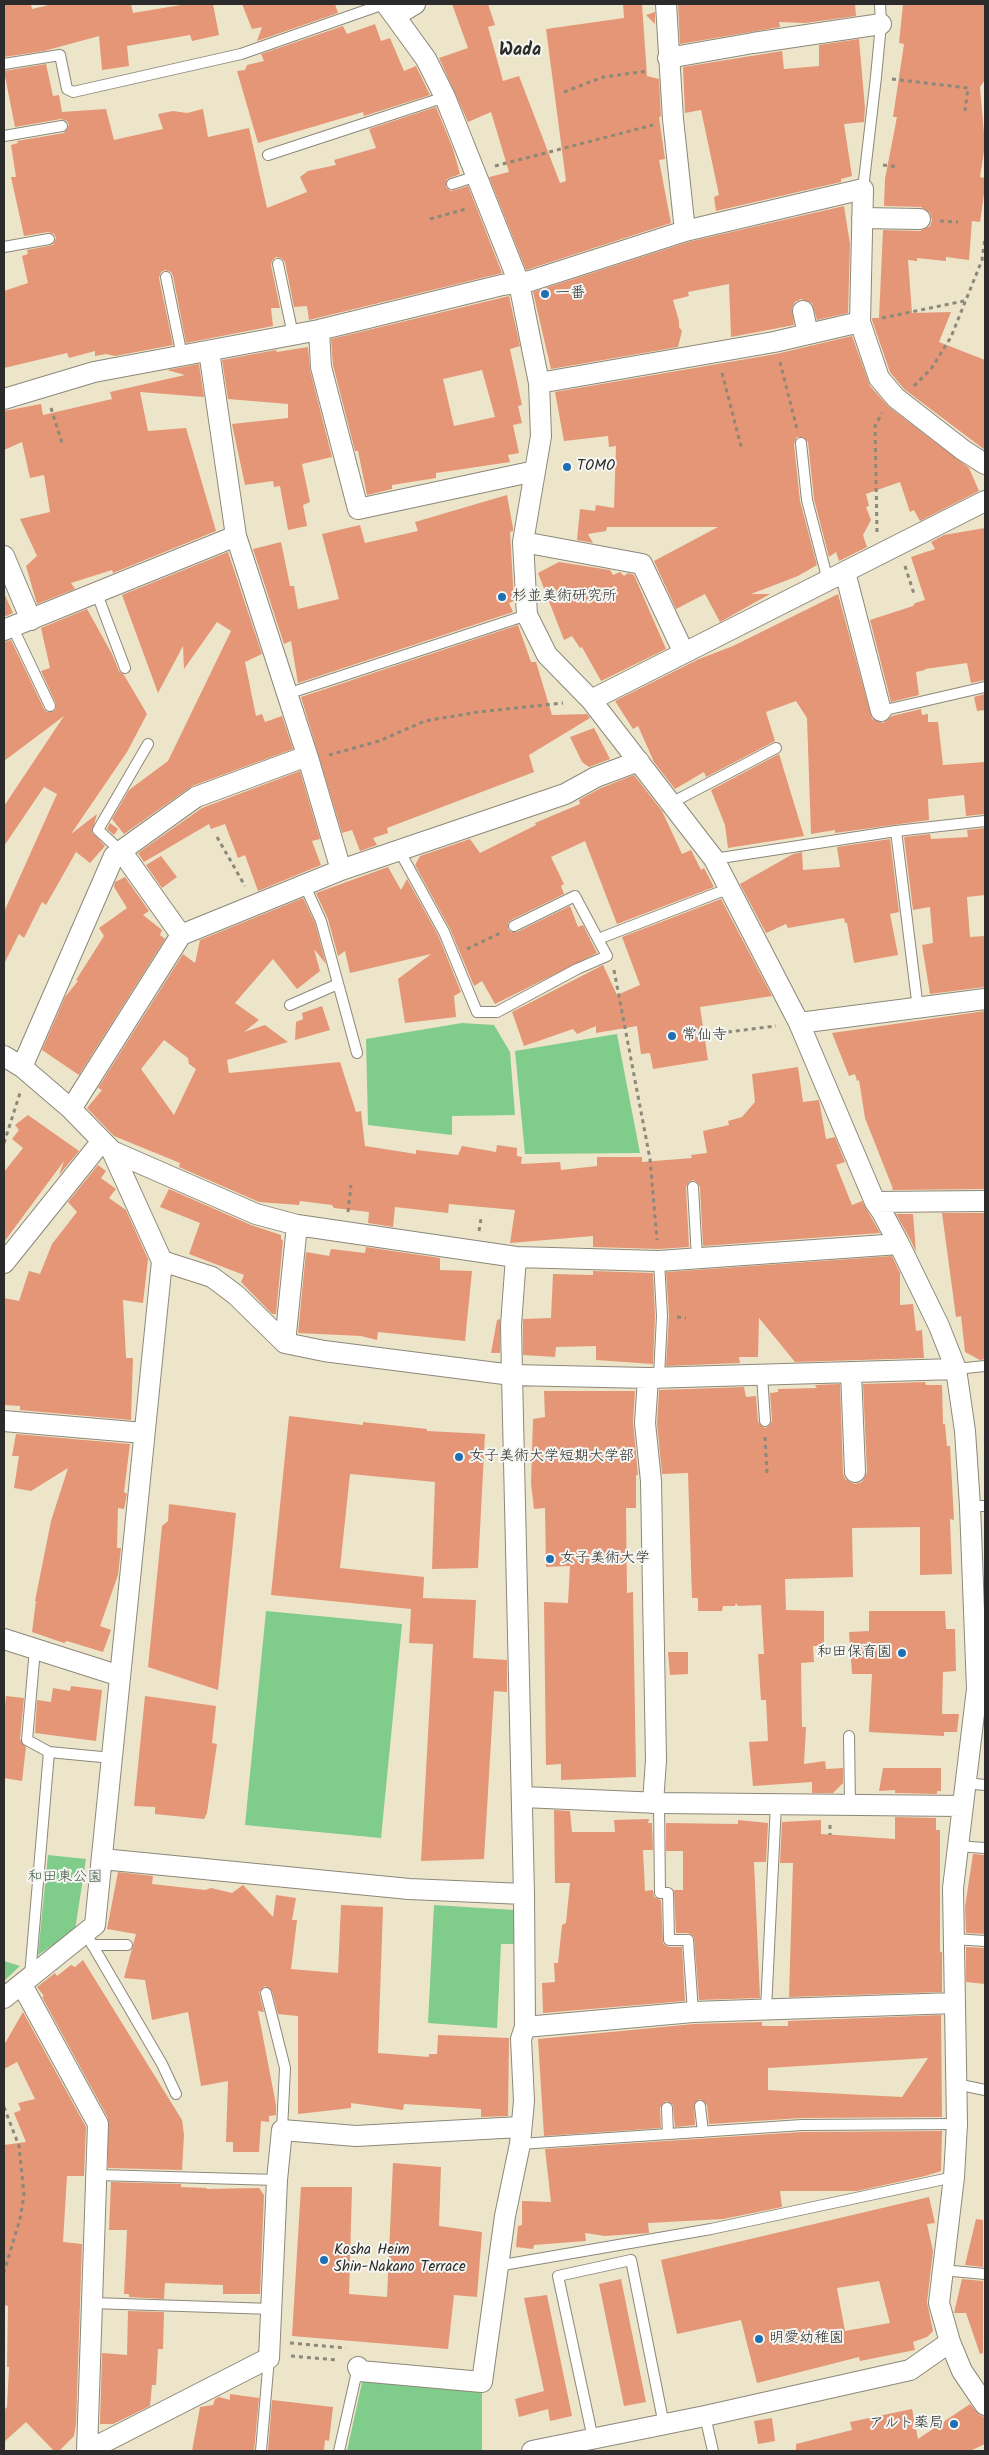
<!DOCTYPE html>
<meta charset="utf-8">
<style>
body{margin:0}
#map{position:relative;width:989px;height:2455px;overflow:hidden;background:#ece5ca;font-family:Kalam,sans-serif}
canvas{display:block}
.frame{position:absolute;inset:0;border:5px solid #2b2b2b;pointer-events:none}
</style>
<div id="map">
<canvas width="989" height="2455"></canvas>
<div class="frame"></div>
</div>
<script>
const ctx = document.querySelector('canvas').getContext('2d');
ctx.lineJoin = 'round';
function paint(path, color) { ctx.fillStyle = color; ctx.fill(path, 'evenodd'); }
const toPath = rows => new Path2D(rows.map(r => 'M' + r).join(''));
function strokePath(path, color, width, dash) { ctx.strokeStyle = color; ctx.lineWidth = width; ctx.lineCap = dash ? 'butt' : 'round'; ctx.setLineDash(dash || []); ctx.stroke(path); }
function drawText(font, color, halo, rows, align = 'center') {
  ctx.font = font + ' Kalam,"Klee One",sans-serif'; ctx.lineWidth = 4; ctx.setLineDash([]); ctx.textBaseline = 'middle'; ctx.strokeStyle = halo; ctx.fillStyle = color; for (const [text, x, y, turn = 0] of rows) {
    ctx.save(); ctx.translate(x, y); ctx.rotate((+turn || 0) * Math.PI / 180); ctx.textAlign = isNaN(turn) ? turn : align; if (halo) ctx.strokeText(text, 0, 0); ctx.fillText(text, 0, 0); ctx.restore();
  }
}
paint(toPath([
 [462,1023,494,1025,510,1052,515,1115,452,1116,452,1135,368,1125,366,1039],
 [617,1034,640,1153,525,1154,515,1051],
 [266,1611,402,1624,381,1838,245,1825],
 [48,1855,86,1859,75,1930,38,1955],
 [434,1905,514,1910,514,1944,501,1944,497,2028,428,2023],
 [4,1961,20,1966,4,1981],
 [363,2378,482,2388,482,2451,347,2451]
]), '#7fcc8b');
paint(toPath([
 [4,4,31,4,32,9,53,4,131,4,133,13,187,4,213,4,219,35,192,41,190,35,127,46,129,66,102,70,99,36,44,51,4,57],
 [242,4,335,4,338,13,257,41,262,27,252,29],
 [452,4,488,4,495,25,488,27,503,81,519,76,560,183,566,181,546,29,624,18,623,4,642,4,647,76,659,79,661,116,659,117,665,159,659,160,671,223,526,270,489,177,509,172,491,112,468,122,439,58,468,48],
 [678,4,855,4,856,16,805,23,779,22,780,27,680,44],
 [903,4,985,4,985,80,980,87,985,145,980,177,985,178,985,187,980,222,972,221,969,260,946,257,946,261,917,258,917,261,908,260,912,313,951,312,939,342,985,360,985,450,904,389,890,372,872,320,872,318,879,318,883,230,920,231,930,226,932,220,930,213,921,207,884,206,885,179,897,117,893,117,904,44,899,43],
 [655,12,655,24,646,15],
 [375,24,381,41,390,38,404,71,416,66,430,95,364,116,363,112,258,143,237,71,245,70,247,65,264,61,261,54,343,26,347,34],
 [859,39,865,108,864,122,844,124,852,176,841,179,841,182,716,211,714,197,719,195,701,110,685,113,683,67,782,51,784,69,819,66,819,45],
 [46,64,53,96,59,95,62,112,106,109,114,140,163,129,158,114,173,111,187,113,203,109,208,137,249,128,267,208,307,192,300,177,308,171,336,165,334,160,376,148,369,129,436,107,453,149,460,174,447,179,446,187,451,191,468,186,502,273,309,320,307,306,294,307,285,262,281,258,276,257,272,261,271,265,280,308,271,308,273,326,186,343,173,276,171,272,165,270,161,272,159,278,173,345,115,356,106,354,95,356,95,351,69,358,67,353,4,368,4,291,28,283,22,256,28,254,27,250,53,245,56,238,54,234,48,232,24,236,11,177,16,177,11,145,18,143,17,141,64,133,69,125,67,121,61,119,15,127,4,71],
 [844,206,850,244,848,313,817,320,812,303,801,299,795,302,792,308,794,325,731,337,729,284,688,292,689,296,673,300,679,321,679,327,682,331,678,347,551,369,533,292,688,242],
 [509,296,520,346,510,349,522,405,518,406,522,423,513,425,519,453,508,455,510,462,436,473,436,478,392,485,392,489,367,495,358,451,355,451,333,365,331,339],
 [482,370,495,417,454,426,443,379],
 [852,336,870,386,889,407,969,468,979,491,920,521,914,510,910,512,900,482,866,494,869,506,866,507,871,520,863,535,867,547,839,561,836,552,829,557,814,499,808,442,803,437,797,437,794,444,800,501,817,565,798,576,751,594,770,594,720,622,705,594,676,609,654,561,718,527,607,527,606,531,588,534,593,543,577,540,580,509,595,511,596,505,614,508,616,446,609,447,608,436,564,441,555,392,776,354],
 [308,347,310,370,332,457,302,464,310,502,303,505,307,526,288,530,280,486,274,487,273,481,245,485,232,424,288,418,288,404,228,399,222,360,276,350,277,352],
 [199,364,204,397,140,392,148,431,186,428,216,531,113,573,112,570,71,583,75,589,37,604,26,566,37,556,20,519,50,512,44,475,30,478,22,442,4,450,4,411,41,404,43,415,112,399,110,392,185,375,167,370],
 [507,495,513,528,513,531,510,532,514,601,509,603,513,612,298,683,291,641,284,644,253,549,281,542,290,586,294,586,298,609,339,599,322,534,360,525,365,543,418,531,415,522],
 [985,528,985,680,971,683,967,663,925,669,925,670,916,672,919,695,891,702,870,620,913,606,915,603,925,600,911,557,935,549,931,542,944,535],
 [228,552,262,654,245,662,256,716,262,714,265,722,282,716,293,749,192,786,124,834,112,819,129,790,168,761,231,631,217,622,184,669,183,646,158,693,122,595],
 [559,562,610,570,613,575,620,572,624,576,628,573,634,575,666,649,601,681,582,647,580,648,572,636,564,640,538,573],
 [4,593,13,613,4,617],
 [838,594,872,719,883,723,892,716,921,709,922,715,928,714,928,722,938,722,943,765,985,762,985,814,966,816,964,795,928,799,929,820,835,833,835,830,811,834,807,718,796,701,766,712,775,741,706,777,704,772,675,789,654,762,638,726,633,729,615,701,699,659,733,646],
 [87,609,112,654,119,671,124,675,147,714,127,752,71,834,97,814,92,832,105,846,90,863,76,852,46,905,42,902,24,938,19,934,4,964,4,912,57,794,44,787,4,846,4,806,64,716,4,761,4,642,11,640,44,709,47,712,52,712,56,709,56,704,41,671,50,668,41,628],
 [518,625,531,662,536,662,552,715,587,714,590,718,529,755,534,772,387,828,388,833,373,838,377,845,360,851,352,830,342,833,301,697],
 [985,694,985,710,977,711,974,697],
 [594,728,610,759,589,767,582,762,570,737],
 [779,754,804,836,728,848,725,825,711,790],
 [300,771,320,839,312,841,321,865,258,891,245,855,238,858,225,824,211,829,209,824,144,862,138,853,202,808],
 [634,775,662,811,682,854,691,850,701,870,704,868,714,887,617,924,585,841,551,857,564,884,561,886,564,894,511,920,508,923,508,929,511,932,517,932,570,906,578,927,583,925,597,953,495,1004,482,981,474,986,450,929,415,865,420,856,470,839,480,853,536,825,535,823,580,804,579,800,601,788],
 [110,823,118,829,114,835,107,829],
 [985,828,985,895,967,897,970,937,985,936,985,987,930,994,922,945,933,943,930,907,913,910,904,837,930,834,931,839,968,837,967,830],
 [890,839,899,912,890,914,898,955,854,963,847,923,845,923,844,918,788,928,786,924,766,933,740,884,793,854,802,852,803,870,840,867,837,847],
 [161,856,177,877,162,888,146,865],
 [388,867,401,890,407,879,438,935,461,992,454,996,456,1017,405,1023,398,979,431,954,350,973,345,951,338,956,328,919,316,893],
 [125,877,149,911,143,915,162,930,160,935,165,939,79,1075,42,1050,65,997,78,981,76,980,104,936,99,928,127,908,114,887,115,882],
 [303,898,315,923,326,964,314,949,320,971,297,989,273,959,235,1003,259,1020,244,1032,265,1025,288,1042,227,1060,229,1073,340,1062,356,1112,361,1111,365,1146,416,1154,416,1150,458,1155,462,1146,496,1152,497,1145,517,1148,517,1156,522,1157,521,1164,560,1162,561,1170,597,1166,597,1157,642,1157,642,1162,692,1158,691,1155,707,1153,703,1131,729,1125,728,1121,742,1117,755,1102,752,1074,798,1067,803,1102,819,1100,826,1139,835,1137,845,1162,836,1165,852,1205,862,1201,880,1233,703,1246,700,1187,698,1183,693,1180,689,1182,686,1187,689,1247,659,1249,593,1247,593,1236,510,1243,515,1210,449,1204,448,1213,395,1207,393,1227,368,1223,369,1212,334,1208,332,1205,300,1201,299,1205,259,1202,179,1167,180,1163,114,1136,87,1108,102,1090,98,1088,183,954,195,963,200,940],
 [164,1040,188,1058,189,1064,196,1069,174,1115,141,1069],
 [721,899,772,996,700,1007,708,1060,653,1069,650,1053,641,1054,637,1026,596,1033,596,1026,577,1034,573,1029,524,1046,512,1012,603,965,617,995,640,985,622,937],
 [322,1006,330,1030,295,1040,296,1022,303,1019,302,1013],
 [985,1011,985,1189,891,1190,893,1189,865,1118,859,1080,857,1081,855,1074,849,1076,832,1033],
 [28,1115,79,1151,59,1175,64,1161,4,1242,4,1172,23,1148,12,1139,19,1130,15,1125],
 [98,1165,106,1171,101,1178,116,1189,109,1198,126,1210,148,1259,143,1303,123,1300,126,1358,133,1358,131,1420,20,1410,20,1406,4,1405,4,1298,19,1301,29,1271,40,1274,52,1244,77,1212,68,1202],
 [169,1189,251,1225,281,1235,281,1239,283,1241,276,1314,272,1314,241,1282,244,1275,189,1254,200,1223,160,1207],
 [942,1213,985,1213,985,1359,980,1360,965,1352,961,1316,956,1317],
 [896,1214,913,1214,916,1252,910,1239],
 [366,1247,440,1258,440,1270,472,1271,465,1341,378,1332,377,1340,361,1336,298,1333,306,1252,329,1256,331,1249,365,1253],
 [892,1256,900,1273,900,1305,913,1304,916,1331,922,1330,924,1358,795,1362,759,1318,758,1357,739,1357,740,1363,666,1366,669,1316,666,1272],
 [593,1271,653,1273,655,1316,653,1364,596,1360,596,1346,556,1347,555,1357,523,1355,523,1319,551,1318,553,1274,593,1275],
 [500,1319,500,1353,491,1353,497,1320],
 [925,1382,926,1385,942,1385,943,1424,945,1424,947,1446,950,1446,954,1520,950,1519,952,1574,920,1575,920,1527,852,1528,853,1577,785,1579,786,1610,824,1611,824,1646,813,1646,814,1662,801,1663,802,1727,806,1727,804,1764,825,1761,826,1769,843,1768,843,1783,833,1793,812,1793,812,1782,753,1786,749,1742,768,1741,766,1700,761,1700,758,1654,764,1654,761,1605,738,1606,736,1603,735,1606,723,1606,722,1611,698,1611,698,1598,692,1598,688,1473,662,1474,657,1423,659,1390,744,1387,746,1397,756,1396,758,1422,765,1428,769,1426,772,1421,770,1393,778,1392,778,1389,817,1388,815,1385,840,1384,843,1473,845,1479,855,1484,862,1482,867,1472,863,1384],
 [544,1391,635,1391,633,1422,638,1475,636,1475,636,1508,626,1508,627,1593,633,1592,636,1777,561,1780,561,1764,546,1765,544,1602,568,1603,570,1566,546,1567,545,1508,534,1509,531,1483,533,1419,545,1417],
 [289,1416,363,1425,363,1422,427,1429,427,1431,485,1434,478,1568,432,1569,435,1482,350,1474,340,1568,424,1577,423,1598,476,1600,473,1658,507,1660,507,1692,494,1691,484,1859,421,1861,433,1644,409,1643,411,1609,271,1595],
 [16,1434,130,1444,124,1492,127,1494,124,1509,118,1508,117,1548,121,1548,118,1575,100,1626,111,1630,103,1652,67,1641,64,1643,32,1632,36,1601,35,1601,51,1521,68,1468,31,1491,14,1488,19,1456,12,1456],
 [169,1504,236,1513,218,1690,148,1667,162,1526,168,1521],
 [869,1611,945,1611,946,1629,955,1629,956,1671,943,1672,942,1714,959,1714,957,1732,944,1732,944,1736,869,1732,872,1674,852,1674,849,1632,869,1631],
 [668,1652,688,1652,688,1674,670,1675],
 [71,1686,102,1690,96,1741,35,1733,37,1700,51,1702,53,1688,70,1691],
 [6,1696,24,1698,20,1739,26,1747,22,1781,4,1778,4,1715],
 [145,1696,216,1706,212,1743,217,1744,207,1813,204,1819,155,1814,155,1807,134,1806],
 [883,1768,941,1768,941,1791,937,1791,937,1794,895,1793,895,1790,879,1791],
 [554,1810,570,1811,572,1832,615,1832,614,1820,649,1819,648,1823,652,1823,653,1850,643,1850,645,1891,653,1890,654,1897,661,1900,663,1944,669,1947,682,1947,685,2001,543,2013,542,1983,555,1982,554,1963,558,1963,562,1925,566,1923,570,1883,555,1883],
 [895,1817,936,1818,936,1830,940,1830,940,1952,942,1952,942,1992,789,1997,793,1863,780,1863,782,1822,821,1820,821,1834,895,1839],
 [738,1820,768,1823,766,1862,754,1862,760,1998,699,2000,694,1937,688,1933,676,1933,674,1890,683,1890,683,1851,666,1851,666,1823,738,1824],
 [973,1854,985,1855,985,1934,966,1933,965,1907],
 [118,1872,153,1876,152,1884,205,1890,211,1888,232,1893,243,1885,273,1917,276,1895,296,1898,292,1920,297,1920,291,1969,338,1973,341,1905,383,1907,378,2053,429,2057,429,2054,437,2054,438,2035,509,2038,508,2116,481,2117,481,2109,404,2104,403,2110,351,2103,351,2108,298,2114,298,2016,278,2014,272,1991,265,1986,259,1992,264,2012,258,2011,276,2105,276,2115,269,2116,269,2122,261,2121,259,2152,233,2152,233,2142,226,2142,228,2081,201,2086,188,2012,152,2020,145,1980,124,1978,136,1934,107,1929],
 [966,1947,985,1948,985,1984,966,1982],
 [83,1960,182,2120,184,2135,182,2170,108,2168,108,2118,42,1997,44,1996,37,1987,55,1973,57,1976,71,1965,75,1967],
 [23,2012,86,2127,84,2176,67,2176,63,2242,82,2244,76,2424,74,2436,59,2451,54,2451,26,2422,4,2442,4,2410,7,2407,9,2367,7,2367,8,2306,4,2305,4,2145,26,2142,14,2113,21,2110,18,2103,35,2099,17,2062,4,2069,4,2045],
 [941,2015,942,2117,802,2118,709,2124,707,2105,700,2099,694,2104,695,2125,675,2127,673,2105,666,2101,660,2108,661,2128,544,2136,538,2039,694,2024,762,2022,762,2026,788,2026,788,2021],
 [928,2058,902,2097,768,2090,768,2068],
 [942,2131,941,2171,925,2176,857,2191,780,2191,782,2207,723,2219,648,2223,649,2233,605,2236,585,2233,586,2241,534,2245,533,2249,516,2247,518,2226,522,2225,522,2201,551,2202,545,2149,802,2132],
 [393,2163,441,2167,439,2226,482,2232,477,2297,454,2295,448,2349,292,2336,301,2187,352,2187,349,2294,387,2297],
 [111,2182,181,2184,181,2187,207,2188,206,2189,259,2188,264,2195,260,2294,223,2294,223,2285,165,2283,164,2299,129,2297,129,2294,124,2294,127,2230,109,2230],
 [929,2197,935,2223,927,2224,933,2251,927,2302,933,2331,927,2337,913,2342,915,2350,860,2361,859,2357,757,2383,741,2320,677,2334,661,2260],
 [879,2281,890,2323,845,2331,837,2288],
 [976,2219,983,2220,983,2267,965,2265],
 [621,2279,646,2402,624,2406,599,2284],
 [962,2279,983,2281,983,2353,980,2354,966,2313,954,2313],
 [547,2295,572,2416,550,2421,548,2409,519,2417,515,2399,544,2391,524,2298],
 [128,2311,164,2312,163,2349,158,2349,156,2385,152,2385,150,2406,113,2424,100,2424,102,2353,127,2355],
 [230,2394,259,2398,254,2451,192,2451,200,2407,213,2405,215,2399,219,2397,230,2400],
 [272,2400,333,2407,329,2441,325,2440,324,2451,268,2451],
 [970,2404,979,2415,985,2417,985,2444,970,2451,796,2451,796,2444,852,2430,850,2422,912,2409,918,2439],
 [772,2418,775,2441,758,2444,754,2421]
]), '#e59676');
const lane = toPath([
 [4,64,60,55,67,89,73,92,241,54,384,4],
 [4,136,62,126],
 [268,155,445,97],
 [452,184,477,176],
 [863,189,876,77,881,24,880,4],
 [4,247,49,239],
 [278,264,293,335],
 [166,277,182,356],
 [801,443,807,500,828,581],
 [97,594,125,668],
 [12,626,50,706],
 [287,694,527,615],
 [881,711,985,687],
 [671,803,776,748],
 [896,831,918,1009],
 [399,850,444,932,477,1012,497,1012,577,969,607,956,575,896,514,926],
 [122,852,98,830,148,744],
 [714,859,896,831,985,821],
 [305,886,321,921,357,1053],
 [598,939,730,888],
 [290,1005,338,984],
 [693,1187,697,1258],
 [659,1261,662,1316,659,1377],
 [956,1369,985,1366],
 [762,1375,765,1421],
 [970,1506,985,1506],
 [849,1736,850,1805],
 [49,1752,112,1758],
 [965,1783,985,1785],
 [659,1803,660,1893,668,1893,669,1940,688,1940,693,2012],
 [957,1846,985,1848],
 [86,1934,162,2064,176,2094],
 [953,1939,985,1941],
 [92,1945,127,1945],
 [30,1976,49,1752,27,1740,35,1649],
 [266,1993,285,2068,282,2130],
 [766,2009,776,1804],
 [956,2084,985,2090],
 [700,2106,703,2132],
 [667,2108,668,2134],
 [520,2144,802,2125,957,2124],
 [97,2175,277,2180],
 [497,2266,711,2229,954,2177],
 [942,2270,985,2274],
 [92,2303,272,2309],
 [705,2416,713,2451],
 [593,2439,558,2276,631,2260,664,2425],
 [261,2451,269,2358],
 [339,2451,358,2367]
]);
const street = toPath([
 [386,4,426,59,445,97,519,283,539,383,541,436,523,542,527,615,547,655,591,700,714,859,799,1023,875,1202,882,1212,899,1244,939,1326,956,1369,965,1431,970,1506,977,1689,953,1888,957,2124,954,2177,939,2303,950,2342,962,2371,985,2405],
 [666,4,673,119,685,231],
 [395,16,415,4],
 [668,58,753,43,881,24],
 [862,218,920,219],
 [803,311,808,334],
 [319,330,321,367,358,509,535,471],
 [209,351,236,536,309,761,341,870,565,794,596,777,639,761],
 [539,383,774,342,860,322],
 [4,399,94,372,319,330,502,285,530,281,685,231,863,189,860,322,879,378,896,398,963,450,985,464],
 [523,542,642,564,684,653],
 [4,556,31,620],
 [845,572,881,711],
 [4,630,236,536],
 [591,700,985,501],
 [181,935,341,870],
 [799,1023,985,999],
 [4,1056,22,1067,71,1109,112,1151,162,1261,212,1277,236,1295,285,1343,324,1351,512,1375,648,1378,956,1369],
 [22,1067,114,856,196,797,307,756],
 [71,1109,181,935,122,852],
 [112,1151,256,1214,297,1225,516,1257,659,1261,899,1244],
 [875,1202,985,1201],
 [4,1263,102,1141],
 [285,1343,297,1225],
 [851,1372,855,1472],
 [648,1378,645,1423,651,1481,656,1760,653,1803],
 [4,1421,144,1433],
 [4,1639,120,1676],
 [523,1797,659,1803,962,1806],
 [102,1859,409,1889,524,1894],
 [22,1985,98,2124,87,2451],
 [4,1998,95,1925,162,1261],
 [525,2027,693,2012,955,2003],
 [358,2367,360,2371,482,2382,505,2216,520,2144,524,2101,521,2039,525,2027,524,1894,512,1375,511,1325,516,1257],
 [87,2451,269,2358,277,2180,282,2130,356,2136,520,2127],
 [532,2451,705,2416,910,2370,950,2342]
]);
strokePath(lane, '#8c887a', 12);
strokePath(street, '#8c887a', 22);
strokePath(toPath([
 [892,79,968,88,965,111],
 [564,92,603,77,648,71],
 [883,165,898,167],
 [495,166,653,125],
 [430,219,466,209],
 [940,221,958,222],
 [882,318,964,301],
 [780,362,797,429],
 [722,373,742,450],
 [914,386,931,369,951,337,982,260,985,238],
 [51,408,62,443],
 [877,532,875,426,882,413],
 [905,566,914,594],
 [329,755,379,741,425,721,478,712,563,703],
 [217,837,245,886],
 [467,949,500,933],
 [614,970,650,1159,657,1240],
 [712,1034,776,1026],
 [4,1143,20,1093],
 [348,1212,351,1185],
 [479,1231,481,1219],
 [677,1317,686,1318],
 [765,1437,767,1473],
 [830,1825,830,1835],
 [4,2107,19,2146,24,2195,20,2219,4,2272],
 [290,2343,346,2348],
 [291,2356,337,2360]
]), '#8c887a', 3, [4, 4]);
strokePath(lane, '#fff', 10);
strokePath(street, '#fff', 20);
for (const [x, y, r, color] of [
 [545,294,5,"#1f6fb2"],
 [567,467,5,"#1f6fb2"],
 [502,597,5,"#1f6fb2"],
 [672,1036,5,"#1f6fb2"],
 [459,1457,5,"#1f6fb2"],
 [550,1559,5,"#1f6fb2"],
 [902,1653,5,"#1f6fb2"],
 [324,2260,5,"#1f6fb2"],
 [759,2339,5,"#1f6fb2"],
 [954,2424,5,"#1f6fb2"]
]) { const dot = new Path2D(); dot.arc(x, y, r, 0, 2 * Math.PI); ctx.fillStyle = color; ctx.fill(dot); strokePath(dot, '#f6f6f2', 2); }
drawText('15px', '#2b2b2b', '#f6f6f2', [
 ["一番",555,294],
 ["TOMO",577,467],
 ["杉並美術研究所",512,597],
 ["常仙寺",682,1036],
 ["女子美術大学短期大学部",469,1457],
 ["女子美術大学",560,1559],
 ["和田保育園",892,1653,"right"],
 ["Kosha Heim",334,2251],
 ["Shin-Nakano Terrace",334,2268],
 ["明愛幼稚園",769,2339],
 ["アルト薬局",944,2424,"right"]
], 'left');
drawText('15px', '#445b48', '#f6f6f2', [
 ["和田東公園",65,1878]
]);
drawText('bold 18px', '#2b2b2b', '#f6f6f2', [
 ["Wada",520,52]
]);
</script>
